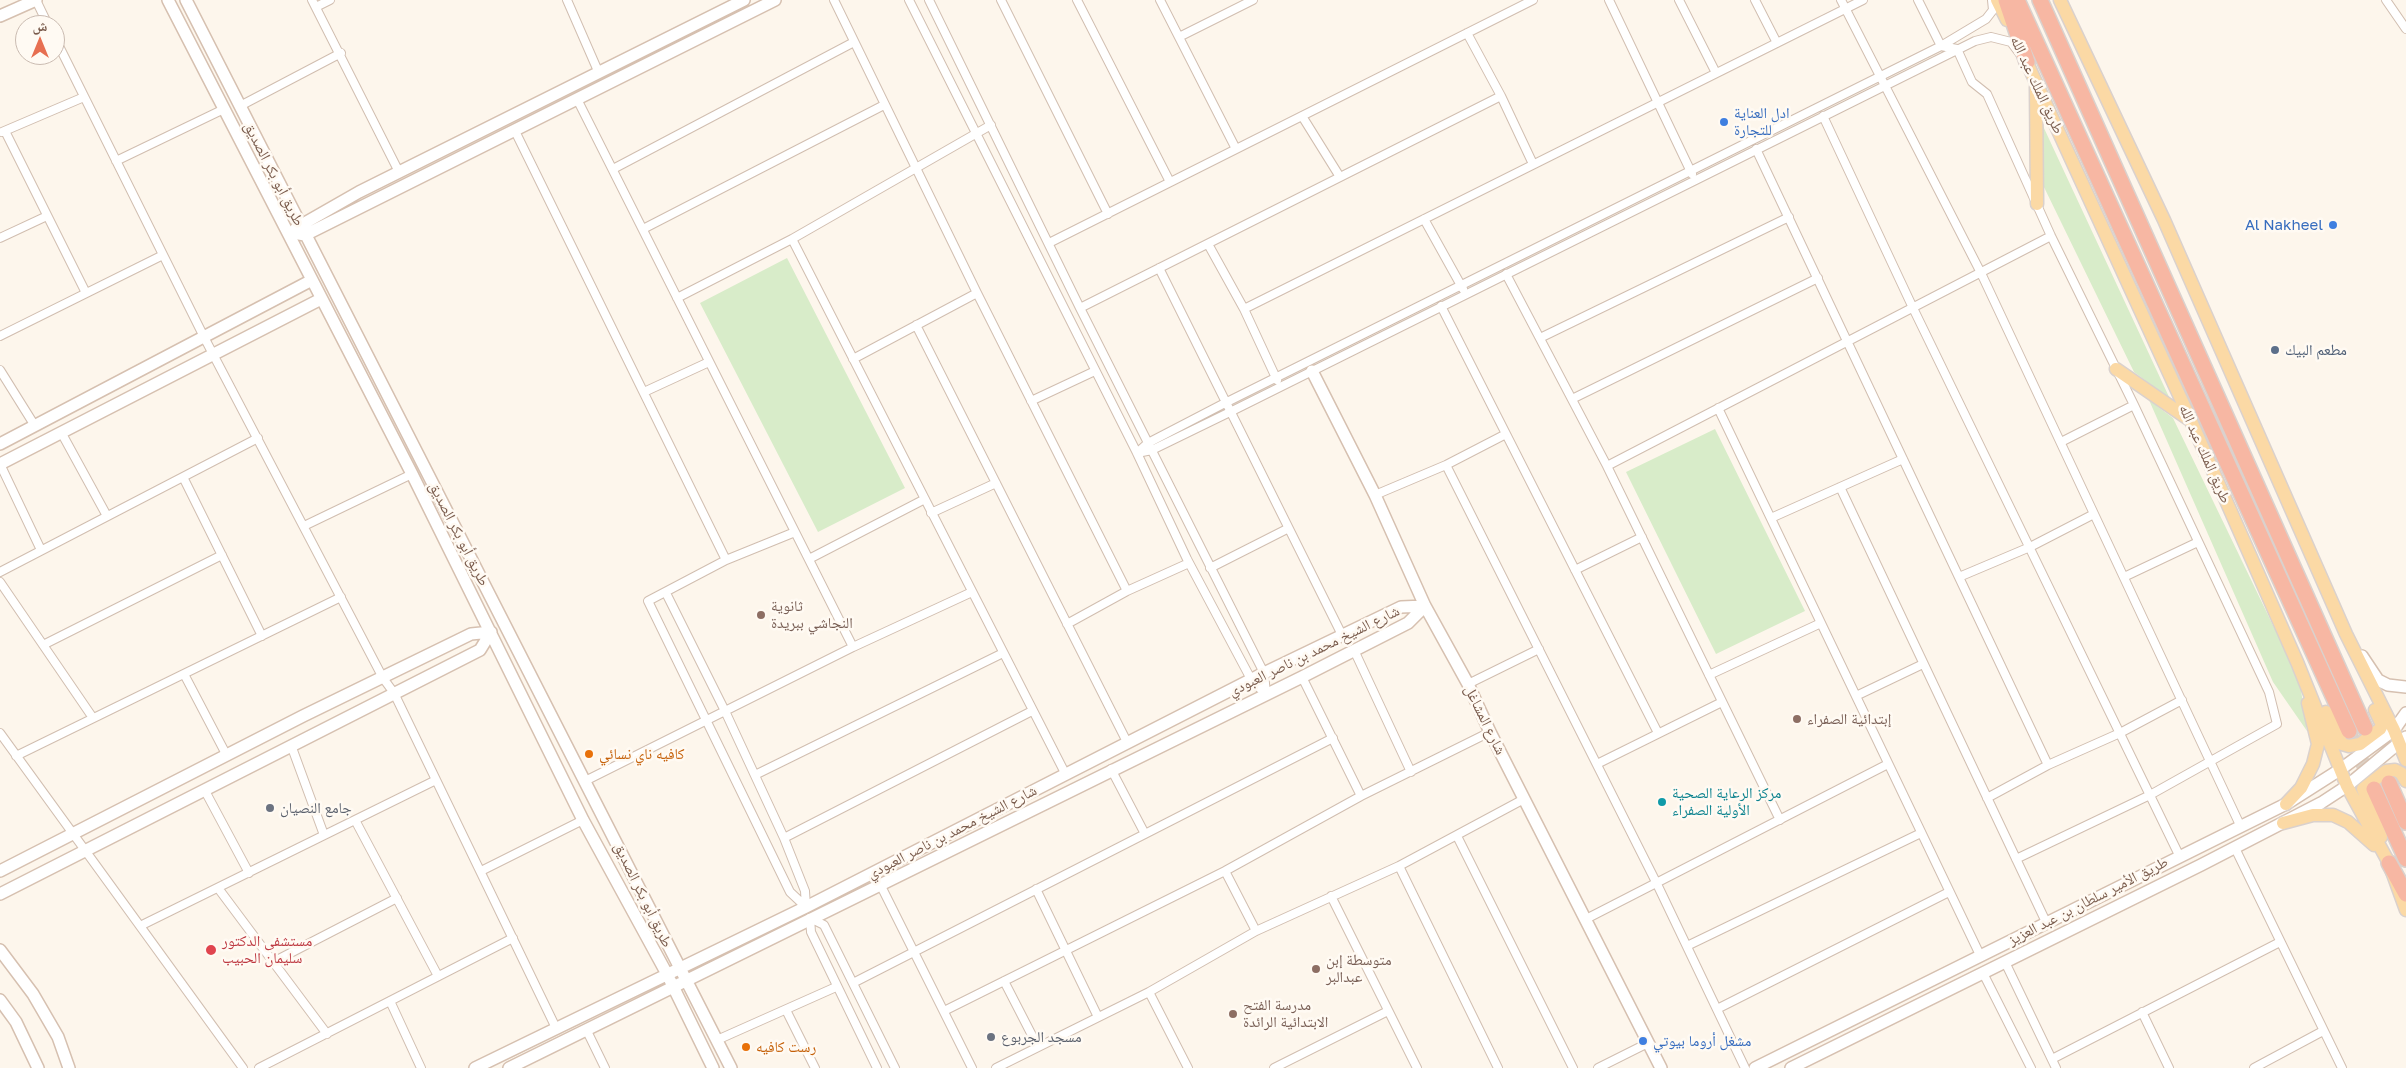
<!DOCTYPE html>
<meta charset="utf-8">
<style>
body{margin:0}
#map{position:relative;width:2406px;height:1068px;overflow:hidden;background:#fdf6ec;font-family:"Golos Text","Noto Naskh Arabic",sans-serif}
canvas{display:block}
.north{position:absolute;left:15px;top:15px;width:50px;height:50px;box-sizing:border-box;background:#fffaf3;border:1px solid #cabbb1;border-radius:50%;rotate:0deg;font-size:14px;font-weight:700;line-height:20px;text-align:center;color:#7a5c4d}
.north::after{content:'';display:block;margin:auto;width:18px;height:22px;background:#e76f51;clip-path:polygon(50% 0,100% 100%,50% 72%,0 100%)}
</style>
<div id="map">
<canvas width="2406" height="1068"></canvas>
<div class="north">ش</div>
</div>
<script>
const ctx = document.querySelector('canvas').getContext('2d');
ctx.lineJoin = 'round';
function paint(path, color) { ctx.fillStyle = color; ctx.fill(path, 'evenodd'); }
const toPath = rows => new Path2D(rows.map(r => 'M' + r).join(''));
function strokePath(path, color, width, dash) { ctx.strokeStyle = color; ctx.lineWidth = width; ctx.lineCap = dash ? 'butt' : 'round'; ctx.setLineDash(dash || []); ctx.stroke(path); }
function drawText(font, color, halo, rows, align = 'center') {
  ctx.font = font + ' "Golos Text","Noto Naskh Arabic",sans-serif'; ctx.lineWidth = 5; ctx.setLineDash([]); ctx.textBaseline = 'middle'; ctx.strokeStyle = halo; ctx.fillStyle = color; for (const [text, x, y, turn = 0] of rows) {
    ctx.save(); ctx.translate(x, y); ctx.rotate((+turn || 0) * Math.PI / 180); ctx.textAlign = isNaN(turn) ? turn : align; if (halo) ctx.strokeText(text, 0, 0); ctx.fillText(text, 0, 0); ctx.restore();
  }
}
paint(toPath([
 [2043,126,2170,399,2134,372,2042,183],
 [787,258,905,488,818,532,700,303],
 [2149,400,2173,418,2282,644,2301,690,2307,731,2273,682],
 [1715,429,1805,611,1716,654,1626,472]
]), '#d8ecc9');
strokePath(toPath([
 [2349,731,2371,783]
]), '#dcd0c4', 15, [15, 8]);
const street = toPath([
 [36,0,48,25],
 [312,0,399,172],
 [567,0,598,71],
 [834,0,977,293,1127,591],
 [909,0,1137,453,1187,559,1252,681,1266,694],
 [929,0,1080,308,1264,673,1266,694],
 [1001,0,1108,214],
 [1077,0,1170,182],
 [1160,0,1236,149],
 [1609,0,1692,174],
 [1679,0,1716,73],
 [1755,0,1777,43],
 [1841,0,1981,273,2240,825],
 [1918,0,1941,46,1957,49,1972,82,1987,94,2051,236,2134,405,2269,692,2277,724,2150,795,2016,859],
 [2386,0,2406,29],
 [316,7,330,0],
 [1467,33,1501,96,1533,164],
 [1179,37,1253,0],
 [55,38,204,337,383,678,394,693,556,1028],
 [577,99,853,647],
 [240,106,341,53],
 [1302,116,1340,177],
 [1823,116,1913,308,2179,855],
 [5,131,86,293],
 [515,131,726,560],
 [2,132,84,97],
 [1756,149,2048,765],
 [116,161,224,109],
 [613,169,854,42],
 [1424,219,1463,289],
 [643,229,884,105],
 [0,238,47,216],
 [792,239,1065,773],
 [1049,243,1533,0],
 [1208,244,1244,309,1277,380],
 [1159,268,1343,637],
 [1506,274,1607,466,1780,820],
 [677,298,792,239,991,125],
 [1441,306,1658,733],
 [1080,308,1501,96],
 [1244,309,1863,0],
 [916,325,1127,742],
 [0,336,163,255],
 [1540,338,1789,217],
 [853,359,977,293],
 [0,370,35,426],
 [644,392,709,362],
 [1572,399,1818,278],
 [1031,401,1095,371],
 [1718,408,1980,955],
 [61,432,107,516],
 [2061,442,2134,405],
 [1137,453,1152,450,1230,412,1975,41,1991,37,2011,42,2020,54],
 [1137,453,1148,443,1225,403,1941,46,1986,19,1993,10,1992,0],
 [0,464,41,550],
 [1446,465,1657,884,1745,1068],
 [1607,466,2051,236],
 [183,477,262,636],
 [1840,487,2046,922],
 [1375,495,1446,465,1506,434],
 [931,513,996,483],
 [1771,518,1903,459],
 [304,526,412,474],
 [795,532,726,560,648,601,790,892,806,907],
 [809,559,925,499],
 [1210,568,1287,529],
 [1575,570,1642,537],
 [0,572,258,438],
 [1959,577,2030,547,2094,514],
 [2124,577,2198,542],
 [0,582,93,718],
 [666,593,725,711,784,838,805,891,806,907],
 [1067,624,1127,591,1189,563],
 [43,645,222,555],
 [1354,650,1411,772],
 [184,674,227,756],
 [1709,675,1821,623],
 [1302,677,1361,796],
 [1468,684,1539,649],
 [1856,696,1923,664],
 [0,733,243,1068],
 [291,745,324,835],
 [16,756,341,597],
 [1597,764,1722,702],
 [1111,769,1145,834],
 [755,775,1003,653],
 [585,781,853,647,972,592],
 [204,789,249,873],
 [1987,798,2048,765,2120,733,2182,700],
 [355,820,438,976],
 [1457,836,1573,1068],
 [784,838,1032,711],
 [2235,848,2342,1068],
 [1399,866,1498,1068],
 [481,871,583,820],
 [1225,871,1256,931],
 [881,886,972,1068],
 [218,888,327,1034],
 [1036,889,1098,1017],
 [1331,896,1417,1068],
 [1586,919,1888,764],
 [140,926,436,780],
 [1687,946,1921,833],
 [273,962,397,898],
 [2005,962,2056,1068],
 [1983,973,2031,1068],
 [1004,981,1038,1047],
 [853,983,1333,738],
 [1149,992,1188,1068],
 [390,1001,421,1068],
 [1717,1009,1949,892],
 [786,1010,815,1068],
 [944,1011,1225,871,1361,796,1490,732],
 [2142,1012,2169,1068],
 [586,1029,605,1068],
 [717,1040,836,987],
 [2052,1059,2280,942],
 [259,1068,513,938],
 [877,1068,811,932,810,918,824,925,895,1068],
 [996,1068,1149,992,1256,931,1399,866,1524,799],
 [1274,1068,1388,1011],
 [1598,1068,1648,1043],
 [2254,1068,2323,1031]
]);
const secondary = toPath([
 [168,0,412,474,583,820,667,974,713,1068],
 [186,0,731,1068],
 [0,16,36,0],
 [296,228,359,192,744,0],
 [299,234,305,235,775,0],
 [1312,371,1375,495,1425,606,1468,684,1490,732,1661,1068],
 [0,444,312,280],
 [0,464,321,299],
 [2362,656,2378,680,2388,685,2406,687],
 [0,871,303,716,471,634,491,632],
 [0,894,480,650,491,632],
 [0,950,33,994,58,1037,69,1068],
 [0,1000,16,1022,38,1068],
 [475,1068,806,907,1264,673,1401,607,1425,606],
 [509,1068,1302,677,1408,623,1425,606],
 [1755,1068,2286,804,2341,769,2394,730,2406,713],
 [1791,1068,2201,865,2321,803,2347,786,2406,737]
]);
const primary = toPath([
 [1997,0,2007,20],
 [2060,0,2164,220,2346,634,2394,730,2406,760],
 [2023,54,2191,421,2297,662,2347,786,2389,863,2406,910],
 [2036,87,2037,204],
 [2116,369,2190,420],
 [2326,712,2342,744,2349,746,2360,744,2380,729,2382,725,2375,710],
 [2286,804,2301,788,2313,764,2318,744,2308,703],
 [2283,823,2313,815,2333,815,2348,822,2374,845],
 [2381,837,2363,789,2386,771,2395,770,2401,773,2406,781]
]);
const highway = toPath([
 [2006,0,2027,62],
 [2017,0,2349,731],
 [2040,0,2365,728],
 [2389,783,2406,822],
 [2374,789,2406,859],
 [2389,863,2406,894]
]);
strokePath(street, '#d1beb0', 10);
strokePath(secondary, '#d6c0b0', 14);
strokePath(primary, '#dad1cd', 15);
strokePath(highway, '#dad1cd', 18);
strokePath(street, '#fff', 8);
strokePath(secondary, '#fff', 11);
strokePath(primary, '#fbd9a5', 12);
strokePath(highway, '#f7b7a3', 15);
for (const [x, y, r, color] of [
 [1724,122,5,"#3f7fe0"],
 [2333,225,5,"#3f7fe0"],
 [2275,350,5,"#5c6f8a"],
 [761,615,5,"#8d6e63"],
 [1797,719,5,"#8d6e63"],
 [589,754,5,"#e8710a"],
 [1662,802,5,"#0f9aa8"],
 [270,808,5,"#6b7280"],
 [211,950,6,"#e0444e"],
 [1316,969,5,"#8d6e63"],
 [1233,1014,5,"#8d6e63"],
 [991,1037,5,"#6b7280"],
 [1643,1041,5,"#3f7fe0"],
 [746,1047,5,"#e8710a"]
]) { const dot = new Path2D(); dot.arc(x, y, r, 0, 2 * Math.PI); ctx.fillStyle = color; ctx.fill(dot); strokePath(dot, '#fffaf3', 2); }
drawText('15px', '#7a5c4d', '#fffaf3', [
 ["طريق الملك عبد الله",2037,85,65],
 ["طريق أبو بكر الصديق",274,174,63],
 ["طريق الملك عبد الله",2205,454,66],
 ["طريق أبو بكر الصديق",459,534,63],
 ["شارع الشيخ محمد بن ناصر العبودي",1314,651,-26],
 ["شارع المشاغل",1485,720,64],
 ["شارع الشيخ محمد بن ناصر العبودي",952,832,-27],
 ["طريق أبو بكر الصديق",643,895,64],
 ["طريق الأمير سلطان بن عبد العزيز",2088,901,-27]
]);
drawText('15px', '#366cbe', '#fffaf3', [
 ["ادل العناية",1734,113],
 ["للتجارة",1734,130],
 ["Al Nakheel",2323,225,"right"],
 ["مشغل أروما بيوتي",1653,1041]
], 'left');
drawText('15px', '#4e5e75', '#fffaf3', [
 ["مطعم البيك",2285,350]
], 'left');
drawText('15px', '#785e54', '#fffaf3', [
 ["ثانوية",771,606],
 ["النجاشي ببريدة",771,623],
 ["إبتدائية الصفراء",1807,719],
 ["متوسطة إبن",1326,960],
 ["عبدالبر",1326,977],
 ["مدرسة الفتح",1243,1005],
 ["الابتدائية الرائدة",1243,1022]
], 'left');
drawText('15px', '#c56008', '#fffaf3', [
 ["كافيه ناي نسائي",599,754],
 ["رست كافيه",756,1047]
], 'left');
drawText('15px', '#0d838f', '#fffaf3', [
 ["مركز الرعاية الصحية",1672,793],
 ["الأولية الصفراء",1672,810]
], 'left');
drawText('15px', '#5b616d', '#fffaf3', [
 ["جامع النصيان",280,808],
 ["مسجد الجربوع",1001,1037]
], 'left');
drawText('15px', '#be3a42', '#fffaf3', [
 ["مستشفى الدكتور",222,941],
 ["سليمان الحبيب",222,958]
], 'left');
</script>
